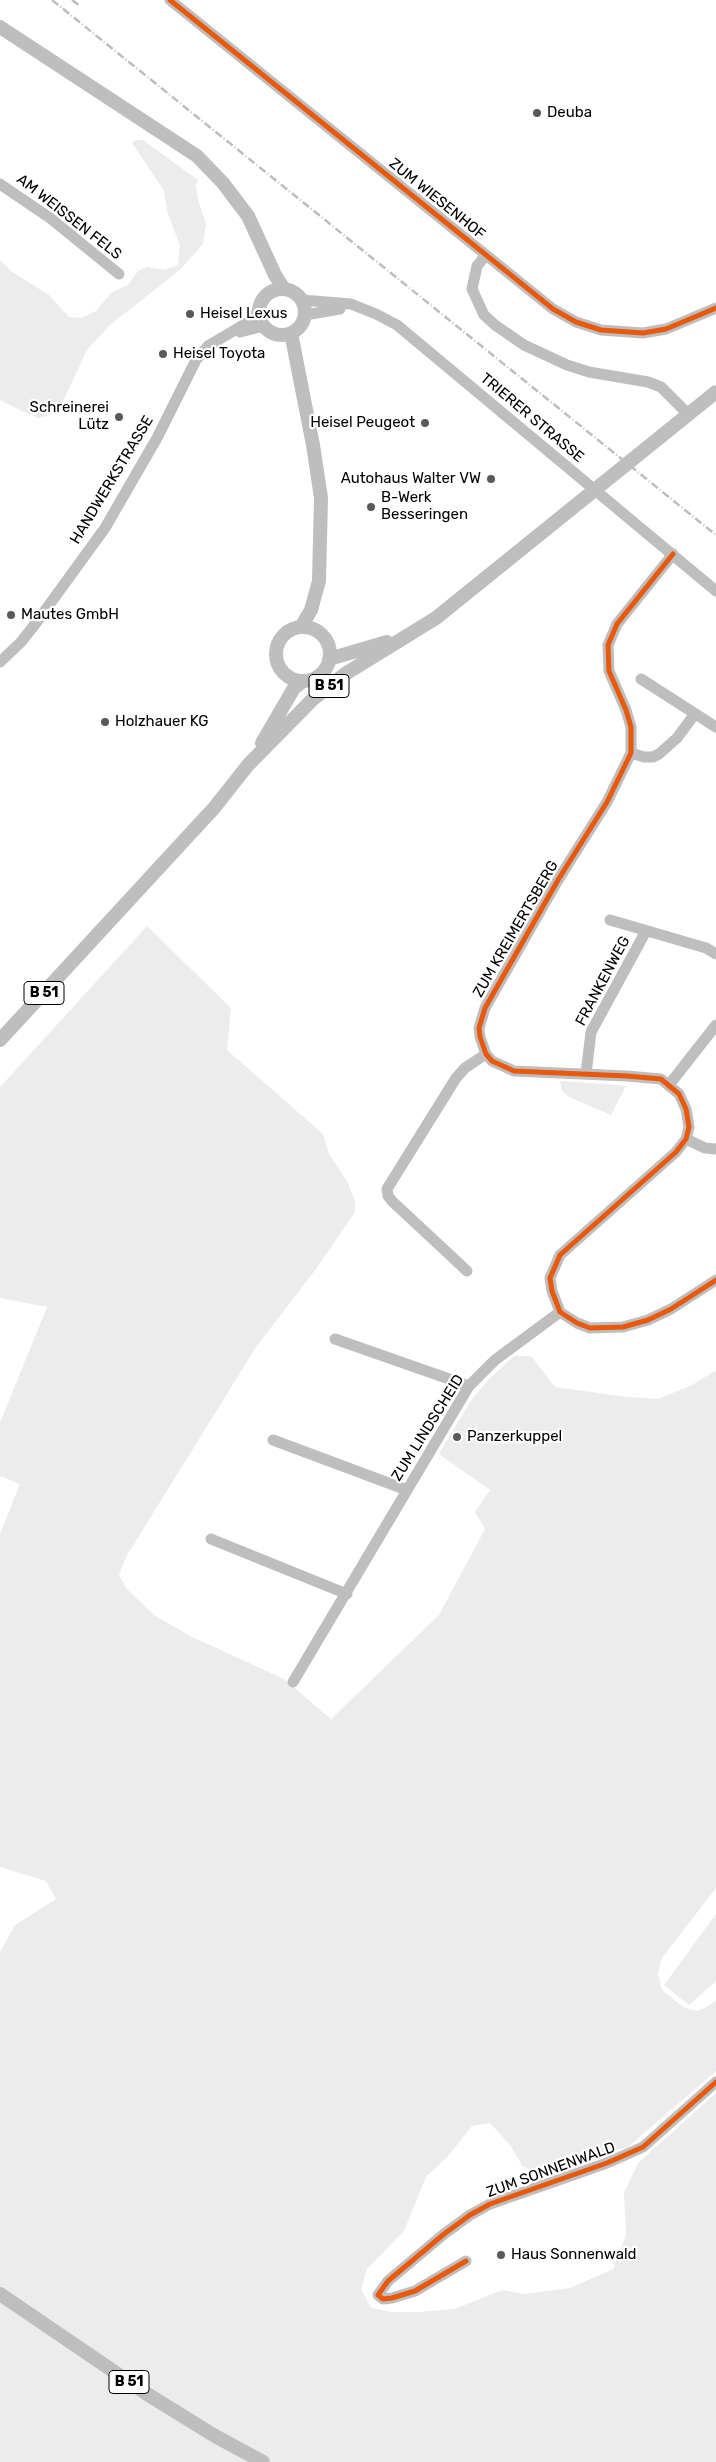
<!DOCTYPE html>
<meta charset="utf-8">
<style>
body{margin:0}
canvas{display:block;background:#fff}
</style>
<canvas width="716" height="2462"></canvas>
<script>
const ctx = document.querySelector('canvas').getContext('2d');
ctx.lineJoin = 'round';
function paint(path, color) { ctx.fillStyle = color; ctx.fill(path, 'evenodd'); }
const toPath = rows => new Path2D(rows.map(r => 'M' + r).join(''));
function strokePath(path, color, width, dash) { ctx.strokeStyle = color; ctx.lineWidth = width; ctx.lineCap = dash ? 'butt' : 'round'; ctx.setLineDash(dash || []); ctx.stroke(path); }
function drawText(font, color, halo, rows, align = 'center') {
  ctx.font = font + ' Rubik,sans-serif'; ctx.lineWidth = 4.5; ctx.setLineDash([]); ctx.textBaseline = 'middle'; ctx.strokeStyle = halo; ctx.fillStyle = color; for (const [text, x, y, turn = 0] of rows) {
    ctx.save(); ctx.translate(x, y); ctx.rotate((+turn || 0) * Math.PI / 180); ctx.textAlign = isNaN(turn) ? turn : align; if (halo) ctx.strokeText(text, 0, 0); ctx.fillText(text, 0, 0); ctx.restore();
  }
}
paint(toPath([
 [136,140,143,140,198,180,196,185,198,200,206,224,203,244,180,270,110,325,87,350,61,406,50,415,39,418,26,413,0,400,0,260,11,271,49,295,69,317,81,318,96,311,111,293,129,284,138,271,147,267,164,270,178,265,180,246,167,211,164,191,132,143],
 [147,926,231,1008,227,1050,323,1134,329,1154,347,1181,355,1201,355,1212,316,1269,256,1347,126,1557,119,1575,126,1588,154,1615,188,1635,284,1679,331,1719,439,1615,485,1529,475,1512,490,1490,439,1454,470,1402,488,1380,514,1356,531,1356,555,1387,627,1397,658,1399,692,1385,716,1370,716,1888,662,1958,658,1974,662,1990,683,2007,697,2011,709,2006,716,2000,716,2071,628,2147,537,2170,523,2167,510,2145,490,2123,472,2126,448,2156,426,2177,404,2231,367,2269,361,2289,371,2308,391,2312,419,2312,454,2309,503,2290,524,2294,570,2288,613,2269,626,2235,624,2193,638,2163,716,2093,716,2462,0,2462,0,1952,15,1925,56,1899,46,1881,0,1867,0,1534,20,1484,0,1476,0,1423,47,1307,0,1298,0,1087],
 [560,1081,619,1085,626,1086,611,1115,569,1097,562,1091],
 [716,1914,716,1981,689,2005,664,1985]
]), '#ececec');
strokePath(toPath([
 [170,0,553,309,576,322,601,330,643,333,666,329,716,308],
 [0,184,50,218,119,274],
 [486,255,477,266,472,289,484,315,495,325,524,345,567,365,589,372,648,382,661,387,688,414],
 [302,300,351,304,376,314,397,325,716,591],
 [305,315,340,309],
 [240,332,264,326],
 [673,554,617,624,608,645,609,671,626,710,631,727,631,753,607,802,558,880,485,1008,479,1028,480,1037,486,1054,492,1061,514,1071,627,1076,661,1079,679,1094,686,1109,689,1127,686,1139,676,1152,560,1255,550,1278,552,1291,560,1312,577,1323,590,1328,623,1327,648,1320,671,1309,716,1280],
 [0,662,21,642,36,623,105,528,157,438,196,360,208,346,250,321,259,310],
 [641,679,716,727],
 [631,753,644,757,653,757,659,754,677,738,694,715],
 [610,920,706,948,716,954],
 [586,1074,591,1032,646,931],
 [669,1085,716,1025],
 [686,1139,705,1148,716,1149],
 [467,1271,393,1202,388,1196,387,1189,456,1078,465,1068,486,1054],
 [335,1339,469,1386],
 [273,1440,407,1490],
 [211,1539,347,1594],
 [293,1682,469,1386,495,1360,560,1312],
 [466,2261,415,2291,392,2298,383,2299,378,2295,388,2281,444,2234,470,2215,490,2204,607,2163,643,2147,716,2082]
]), '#bebebe', 11);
strokePath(toPath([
 [0,27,197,156,223,183,248,216,275,275,284,289],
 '259 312a23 23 0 1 1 46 0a23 23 0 1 1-46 0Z',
 [291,333,313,445,321,498,319,581,311,610,301,627],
 '276 654a27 27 0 1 1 54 0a27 27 0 1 1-54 0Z',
 [329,659,387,642],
 [262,743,294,688,303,681],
 [0,1040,214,808,248,765,312,700,345,674,436,618,716,392],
 [0,2294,147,2394,215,2436,263,2462]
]), '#bebebe', 14);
strokePath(toPath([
 [52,0,716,535],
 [72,0,80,6]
]), '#bebebe', 2.5, [8, 2.5, 1, 2.5]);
strokePath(toPath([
 [170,0,553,309,576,322,601,330,643,333,666,329,716,308],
 [673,554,617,624,608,645,609,671,626,710,631,727,631,753,607,802,558,880,485,1008,479,1028,480,1037,486,1054,492,1061,514,1071,627,1076,661,1079,679,1094,686,1109,689,1127,686,1139,676,1152,560,1255,550,1278,552,1291,560,1312,577,1323,590,1328,623,1327,648,1320,671,1309,716,1280],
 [466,2261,415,2291,392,2298,383,2299,378,2295,388,2281,444,2234,470,2215,490,2204,607,2163,643,2147,716,2082]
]), '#e8590c', 5);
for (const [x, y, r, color] of [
 [537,113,5,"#595959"],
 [190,314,5,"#595959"],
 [163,354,5,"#595959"],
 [119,417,5,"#595959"],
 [425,423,5,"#595959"],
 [491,479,5,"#595959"],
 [371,507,5,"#595959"],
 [11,615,5,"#595959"],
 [105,722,5,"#595959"],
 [457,1437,5,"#595959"],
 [501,2255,5,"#595959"]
]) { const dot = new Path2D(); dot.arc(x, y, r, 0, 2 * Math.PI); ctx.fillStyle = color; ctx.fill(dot); strokePath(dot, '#fff', 2); }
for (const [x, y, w] of [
 [329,686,40],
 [44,993,40],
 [129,2382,40]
]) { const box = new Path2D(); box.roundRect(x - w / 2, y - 11.5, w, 23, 4); ctx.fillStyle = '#fff'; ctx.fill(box); strokePath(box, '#000', 1); }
drawText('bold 14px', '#000', null, [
 ["B 51",329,686],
 ["B 51",44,993],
 ["B 51",129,2382]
]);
drawText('15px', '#000', '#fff', [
 ["Deuba",547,113],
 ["Heisel Lexus",200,314],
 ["Heisel Toyota",173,354],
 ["Schreinerei",109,408,"right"],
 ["Lütz",109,425,"right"],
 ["Heisel Peugeot",415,423,"right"],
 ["Autohaus Walter VW",481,479,"right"],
 ["B-Werk",381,498],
 ["Besseringen",381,515],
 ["Mautes GmbH",21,615],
 ["Holzhauer KG",115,722],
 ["Panzerkuppel",467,1437],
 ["Haus Sonnenwald",511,2255]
], 'left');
drawText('15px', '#000', '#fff', [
 ["ZUM WIESENHOF",437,199,39],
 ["AM WEISSEN FELS",69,217,38],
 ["TRIERER STRASSE",532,418,40],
 ["HANDWERKSTRASSE",112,480,-59],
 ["ZUM KREIMERTSBERG",516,929,-60],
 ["FRANKENWEG",603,981,-62],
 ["ZUM LINDSCHEID",428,1428,-58],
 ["ZUM SONNENWALD",551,2170,-20]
]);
</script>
